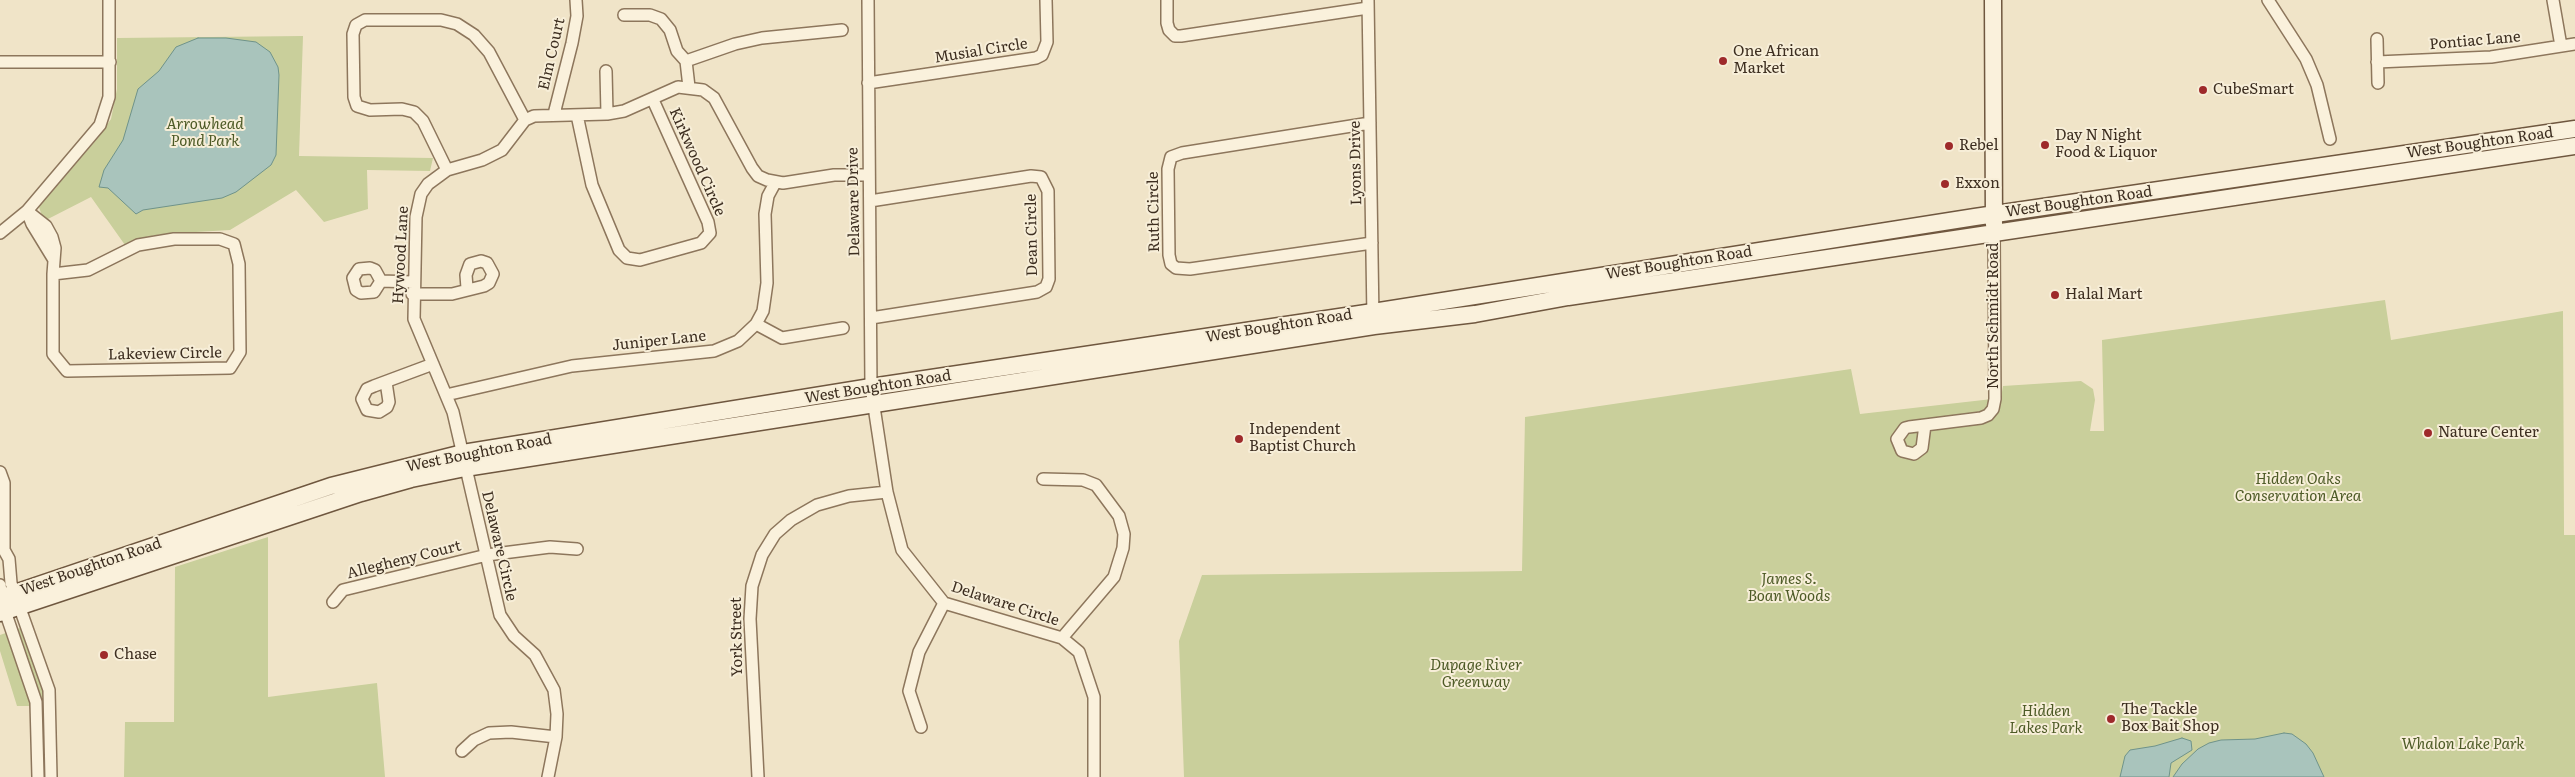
<!DOCTYPE html>
<style>
body{margin:0}
canvas{display:block;background:#f0e4c8}
</style>
<canvas width="2575" height="777"></canvas>
<script>
const ctx = document.querySelector('canvas').getContext('2d');
ctx.lineJoin = 'round';
function paint(path, color) { ctx.fillStyle = color; ctx.fill(path, 'evenodd'); }
const toPath = rows => new Path2D(rows.map(r => 'M' + r).join(''));
function strokePath(path, color, width, dash) { ctx.strokeStyle = color; ctx.lineWidth = width; ctx.lineCap = dash ? 'butt' : 'round'; ctx.setLineDash(dash || []); ctx.stroke(path); }
function drawText(font, color, halo, rows, align = 'center') {
  ctx.font = font + ' Literata,serif'; ctx.lineWidth = 4; ctx.setLineDash([]); ctx.textBaseline = 'middle'; ctx.strokeStyle = halo; ctx.fillStyle = color; for (const [text, x, y, turn = 0] of rows) {
    ctx.save(); ctx.translate(x, y); ctx.rotate((+turn || 0) * Math.PI / 180); ctx.textAlign = isNaN(turn) ? turn : align; if (halo) ctx.strokeText(text, 0, 0); ctx.fillText(text, 0, 0); ctx.restore();
  }
}
paint(toPath([
 [303,36,299,156,433,158,430,171,367,170,368,209,324,222,296,190,230,230,162,234,141,238,125,245,91,197,46,220,42,216,39,207,98,138,111,119,117,89,117,38],
 [2385,300,2391,340,2563,311,2564,535,2575,535,2575,777,1184,777,1179,641,1202,575,1522,571,1525,417,1851,369,1860,414,2001,398,2003,386,2081,381,2093,389,2095,400,2090,431,2104,431,2102,340],
 [268,537,268,697,377,683,385,777,124,777,125,722,174,722,175,567],
 [26,626,49,690,51,777,38,777,35,706,17,706,0,651,0,635]
]), '#c9cf9b');
const water = toPath([
 [198,38,226,38,256,42,270,52,278,67,279,75,276,155,271,165,236,192,222,198,143,210,136,214,108,188,99,187,104,170,123,140,138,89,159,71,176,47,198,38],
 [2284,733,2292,734,2306,744,2313,753,2324,777,2173,777,2182,764,2198,749,2209,743,2221,740,2255,739,2284,733],
 [2182,738,2191,741,2192,750,2171,763,2169,777,2120,777,2125,756,2130,750,2155,746,2182,738]
]);
paint(water, '#a9c4bc');
strokePath(water, '#6f938a', 1);
const street = toPath([
 [868,0,871,387,887,492,902,550,944,603,1062,638],
 [1167,0,1167,23,1169,30,1175,36,1181,36,1368,8],
 [1368,0,1373,318],
 [2268,0,2306,59,2317,85,2330,139],
 [2553,0,2561,46],
 [624,15,650,15,661,19,670,30,677,51,686,61,689,87],
 [2377,39,2378,83],
 [686,61,735,44,762,38,842,30],
 [0,62,110,62],
 [2377,62,2491,57,2575,44],
 [606,71,607,114],
 [868,83,1036,58,1042,55,1047,42,1046,0],
 [554,114,572,43,577,16,576,0],
 [577,115,592,185,619,250,627,258,640,260,701,243,710,233,708,222,653,100],
 [1370,123,1182,153,1171,157,1168,169,1169,255,1171,264,1176,268,1190,269,1372,243],
 [447,170,423,121,414,112,402,109,370,110,357,106,354,97,353,34,356,25,365,20,441,20,457,24,474,35,489,52,525,120],
 [870,201,1031,176,1041,177,1048,191,1049,279,1046,287,1037,292,871,318],
 [27,211,46,226,52,237,55,248,53,274],
 [27,211,32,224,54,260],
 [0,233,27,211,100,125,109,97,109,0],
 [174,239,220,239,234,244,239,264,240,352,230,368,67,371,53,354,53,274,88,270,138,245,174,239],
 [381,281,374,292,361,293,356,290,353,278,359,269,370,268,375,270,381,281,413,282],
 [412,294,452,294,484,286,489,283,493,274,487,263,481,261,470,264,466,275,467,288],
 [756,324,782,338,843,328],
 [386,382,389,402,387,407,379,412,367,410,362,399,367,389,374,386,433,364],
 [446,395,572,366,714,351,738,341,756,324,763,311,767,283,765,214,768,196,775,183],
 [1925,425,1922,448,1914,454,1902,451,1897,439,1905,428,1909,427,1981,418,1988,415,1993,409,1995,399,1994,233],
 [0,472,4,483,4,550,9,559,11,583,49,690,51,777],
 [1043,479,1083,480,1096,485,1119,516,1124,534,1123,548,1114,577,1062,638,1079,652,1094,697,1094,777],
 [0,585,5,611,36,702,38,777],
 [333,602,343,590,487,555,550,547,577,549],
 [921,727,909,691,919,652,944,603],
 [462,751,474,740,489,733,511,732,556,737],
 [548,777,556,737,557,714,554,690,535,655,514,636,500,615,453,412,414,319,416,217,421,194,428,184,447,170,482,160,502,150,525,120,534,116,607,114,624,111,678,87,703,90,714,98,752,168,758,176,767,180,783,183,834,175,869,175],
 [758,777,750,619,752,586,762,555,775,534,791,520,817,505,849,496,887,492]
]);
const secondary = toPath([
 [1993,0,1994,225],
 [0,598,331,486,463,453,871,387,1373,312,1975,217,2575,129],
 [0,613,361,493,411,479,465,468,1374,326,1475,314,1568,297,2575,146]
]);
strokePath(street, '#8d765c', 14);
strokePath(secondary, '#6f573f', 19);
strokePath(street, '#faf1dc', 11);
strokePath(secondary, '#faf1dc', 16);
for (const [x, y, r, color] of [
 [1723,61,5,"#9e2a2b"],
 [2203,90,5,"#9e2a2b"],
 [2045,145,5,"#9e2a2b"],
 [1949,146,5,"#9e2a2b"],
 [1945,184,5,"#9e2a2b"],
 [2055,295,5,"#9e2a2b"],
 [2428,433,5,"#9e2a2b"],
 [1239,439,5,"#9e2a2b"],
 [104,655,5,"#9e2a2b"],
 [2111,719,5,"#9e2a2b"]
]) { const dot = new Path2D(); dot.arc(x, y, r, 0, 2 * Math.PI); ctx.fillStyle = color; ctx.fill(dot); strokePath(dot, '#f7eed8', 2); }
drawText('15px', '#3d2e20', '#f7eed8', [
 ["Pontiac Lane",2475,41,-5],
 ["Musial Circle",981,51,-9],
 ["Elm Court",552,54,-77],
 ["West Boughton Road",2480,143,-8],
 ["Kirkwood Circle",697,162,66],
 ["Lyons Drive",1356,163,-91],
 ["Delaware Drive",854,202,-91],
 ["West Boughton Road",2079,202,-8],
 ["Ruth Circle",1154,212,-91],
 ["Dean Circle",1032,235,-91],
 ["Hywood Lane",401,255,-87],
 ["West Boughton Road",1679,263,-9],
 ["North Schmidt Road",1994,316,-90],
 ["West Boughton Road",1279,326,-9],
 ["Juniper Lane",659,341,-6],
 ["Lakeview Circle",165,354,-1],
 ["West Boughton Road",878,387,-9],
 ["West Boughton Road",479,453,-11],
 ["Delaware Circle",499,546,77],
 ["Allegheny Court",404,560,-14],
 ["West Boughton Road",91,567,-19],
 ["Delaware Circle",1005,604,18],
 ["York Street",737,637,-91]
]);
drawText('15px', '#3d2e20', '#f7eed8', [
 ["One African",1733,52],
 ["Market",1733,69],
 ["CubeSmart",2213,90],
 ["Day N Night",2055,136],
 ["Food & Liquor",2055,153],
 ["Rebel",1959,146],
 ["Exxon",1955,184],
 ["Halal Mart",2065,295],
 ["Independent",1249,430],
 ["Baptist Church",1249,447],
 ["Nature Center",2438,433],
 ["Chase",114,655],
 ["The Tackle",2121,710],
 ["Box Bait Shop",2121,727]
], 'left');
drawText('italic 15px', '#4d5a26', '#f7eed8', [
 ["Arrowhead",205,125],
 ["Pond Park",205,142],
 ["Hidden Oaks",2298,480],
 ["Conservation Area",2298,497],
 ["James S.",1789,580],
 ["Boan Woods",1789,597],
 ["Dupage River",1476,666],
 ["Greenway",1476,683],
 ["Hidden",2046,712],
 ["Lakes Park",2046,729],
 ["Whalon Lake Park",2463,745]
]);
</script>
